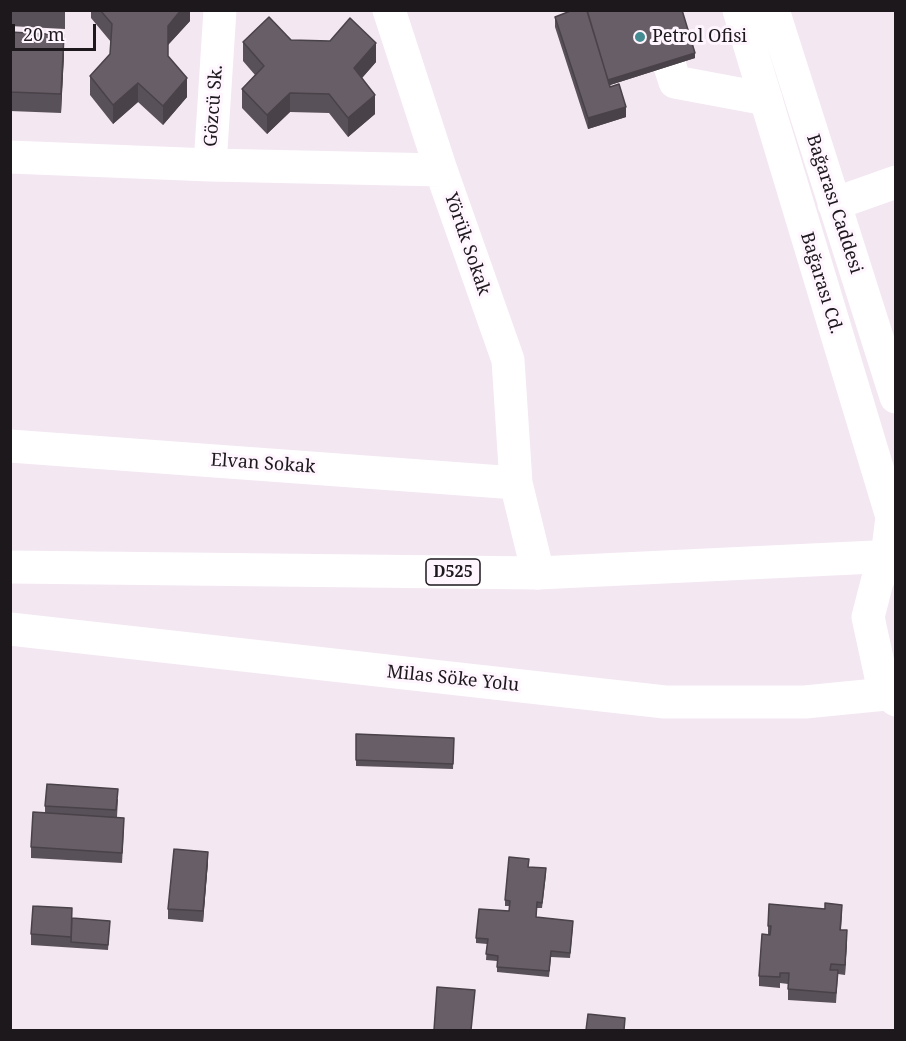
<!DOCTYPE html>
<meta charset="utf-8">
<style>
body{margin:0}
#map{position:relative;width:906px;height:1041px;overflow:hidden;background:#f3e7f2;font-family:"Noto Serif",serif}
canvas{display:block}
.frame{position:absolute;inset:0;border:12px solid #1c181c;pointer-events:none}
.scale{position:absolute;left:12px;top:24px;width:84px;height:27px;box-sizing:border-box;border:3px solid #1c181c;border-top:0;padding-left:8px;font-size:18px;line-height:21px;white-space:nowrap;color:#1c181c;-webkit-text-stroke:4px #fff5fe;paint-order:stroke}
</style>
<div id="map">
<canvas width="906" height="1041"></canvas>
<div class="frame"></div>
<div class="scale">20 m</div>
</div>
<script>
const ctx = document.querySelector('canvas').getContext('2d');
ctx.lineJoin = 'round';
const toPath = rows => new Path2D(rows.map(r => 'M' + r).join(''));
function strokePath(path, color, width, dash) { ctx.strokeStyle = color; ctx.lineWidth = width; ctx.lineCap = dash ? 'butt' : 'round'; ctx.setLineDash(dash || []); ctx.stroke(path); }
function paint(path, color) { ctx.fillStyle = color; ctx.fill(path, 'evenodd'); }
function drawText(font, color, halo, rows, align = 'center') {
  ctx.font = font + ' "Noto Serif",serif'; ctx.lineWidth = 6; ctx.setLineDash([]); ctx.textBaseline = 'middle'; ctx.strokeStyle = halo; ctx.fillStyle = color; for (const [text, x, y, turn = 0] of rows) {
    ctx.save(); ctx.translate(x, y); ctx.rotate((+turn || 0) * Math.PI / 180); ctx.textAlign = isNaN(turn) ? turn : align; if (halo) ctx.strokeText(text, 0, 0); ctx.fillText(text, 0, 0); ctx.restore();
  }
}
strokePath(toPath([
 [389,10,441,170,508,360,516,483,538,573],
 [652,10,675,82,766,99],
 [10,157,210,165,441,170],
 [210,165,220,10],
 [10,446,516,483]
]), '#fff', 33);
strokePath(toPath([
 [739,10,892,517,887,557,877,582,868,617,881,677,896,700],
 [773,10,896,397],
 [834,204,896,182]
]), '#fff', 33);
strokePath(toPath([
 [10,567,538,573,896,556],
 [10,629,665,702,805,702,896,693]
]), '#fff', 33);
paint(toPath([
 [10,10,65,10,65,29,10,26],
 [91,10,190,10,190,21,168,45,168,56,187,97,163,125,138,102,113,124,90,95,90,76,110,54,111,42,91,18],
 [555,17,695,58,610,85,626,117,588,129,555,27],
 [10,32,64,54,61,113,10,111],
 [291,40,376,62,362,78,375,114,348,137,329,113,290,112,267,134,242,108,242,89,255,75,243,61,243,42],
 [356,734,454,738,453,769,356,766],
 [118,799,117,817,124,828,122,863,31,858,31,847,45,813,45,806],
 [208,862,203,922,168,919,168,909],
 [528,867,546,874,542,908,537,908,536,917,573,926,570,958,551,957,549,977,497,972,497,961,486,960,487,944,476,943,476,938,509,911,509,906,505,906,505,900],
 [842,915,841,930,847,940,845,975,838,974,836,1003,788,1000,788,984,780,983,780,988,759,986,759,976,768,935,768,926],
 [72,918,110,921,108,950,31,945,31,934]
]), '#595159');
paint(toPath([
 [181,10,190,10,190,21,168,45,168,26],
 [64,35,64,54,61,113,61,94],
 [376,43,376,62,354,87,354,68],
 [695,53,695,58,607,86,607,80],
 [187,78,187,97,163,125,163,106],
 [138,83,138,102,113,124,113,105],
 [290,93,290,112,267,134,267,115],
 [375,95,375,114,348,137,348,118],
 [626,107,626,117,588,129,588,118],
 [208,852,208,862,203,922,203,911],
 [847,930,847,940,845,975,845,965]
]), '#494248');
const building = toPath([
 [100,10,181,10,168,26,168,56,187,78,163,106,138,83,113,105,90,76,110,54,112,24,100,10],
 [573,10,587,10,610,87,619,84,626,107,588,118,555,17,573,10],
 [589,10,682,10,695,53,608,80,587,11,589,10],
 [269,17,291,40,330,41,350,18,376,43,354,68,375,95,348,118,329,94,290,93,267,115,242,89,264,66,243,42,269,17],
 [10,32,64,35,61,94,10,92,10,32],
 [356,734,454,738,453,764,356,760,356,734],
 [47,784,118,789,116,810,45,806,47,784],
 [33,812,124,818,122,853,31,847,33,812],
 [174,849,208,852,203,911,168,909,174,849],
 [509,857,529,859,528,867,546,868,542,903,537,902,536,917,573,921,570,953,551,951,549,971,497,967,498,956,486,954,488,939,476,938,479,909,509,911,510,901,505,900,509,857],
 [825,903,842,905,840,930,847,930,845,965,831,964,830,970,838,970,836,993,788,989,789,973,780,973,780,977,759,976,762,934,770,935,771,926,768,926,769,904,825,909,825,903],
 [33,906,72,908,71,937,31,934,33,906],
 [72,918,110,921,108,945,71,942,72,918],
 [437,987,475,990,471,1030,434,1030,437,987],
 [588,1014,625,1018,624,1030,586,1030,588,1014]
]);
paint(building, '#685e67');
strokePath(building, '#494248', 1.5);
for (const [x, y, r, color] of [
 [640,37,6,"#448c92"]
]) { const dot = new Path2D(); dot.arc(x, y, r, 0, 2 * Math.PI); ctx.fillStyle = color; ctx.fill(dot); strokePath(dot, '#fff5fe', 2); }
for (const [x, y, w] of [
 [453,572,54]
]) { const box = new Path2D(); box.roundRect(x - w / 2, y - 13, w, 26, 4.5); ctx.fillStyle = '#fff5fe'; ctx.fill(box); strokePath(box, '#1c181c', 1.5); }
drawText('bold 16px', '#1c181c', null, [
 ["D525",453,572]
]);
drawText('18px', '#1c181c', '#fff5fe', [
 ["Petrol Ofisi",652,37]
], 'left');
drawText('18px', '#1c181c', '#fff5fe', [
 ["Gözcü Sk.",214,106,-86],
 ["Bağarası Caddesi",834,204,72],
 ["Yörük Sokak",467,244,71],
 ["Bağarası Cd.",821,283,73],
 ["Elvan Sokak",263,464,4],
 ["Milas Söke Yolu",453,679,6]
]);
</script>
